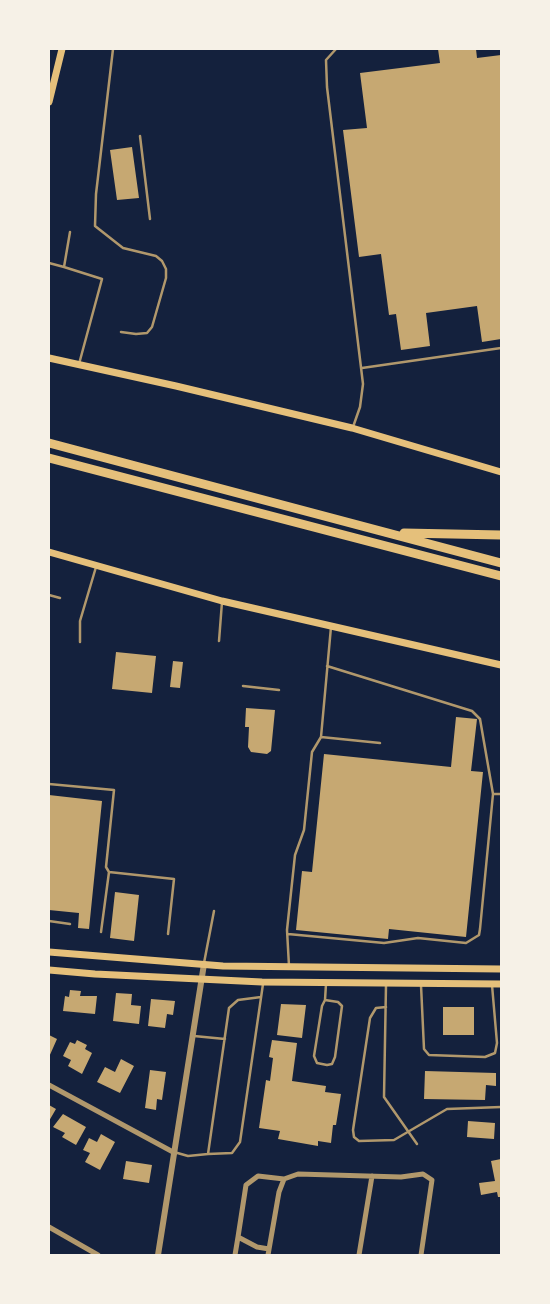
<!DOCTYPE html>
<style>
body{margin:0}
#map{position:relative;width:550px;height:1304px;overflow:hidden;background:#14213d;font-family:"Public Sans",sans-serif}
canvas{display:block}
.frame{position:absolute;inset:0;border:50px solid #f6f1e7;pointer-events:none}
</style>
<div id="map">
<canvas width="550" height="1304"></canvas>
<div class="frame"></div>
</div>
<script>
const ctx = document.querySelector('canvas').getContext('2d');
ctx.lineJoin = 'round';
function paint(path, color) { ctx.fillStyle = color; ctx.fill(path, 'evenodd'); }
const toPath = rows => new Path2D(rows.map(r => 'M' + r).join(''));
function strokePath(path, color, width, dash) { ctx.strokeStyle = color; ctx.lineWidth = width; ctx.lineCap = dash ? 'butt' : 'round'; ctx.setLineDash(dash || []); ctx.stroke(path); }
paint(toPath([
 [438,49,476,49,477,58,501,55,501,339,482,342,477,306,426,313,430,346,401,350,396,314,389,315,381,254,359,257,343,130,367,128,360,73,440,63],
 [132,147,139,198,117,200,110,150],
 [116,652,156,656,152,693,112,689],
 [173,661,183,662,180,688,170,687],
 [246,708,275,710,271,751,267,754,251,752,248,747,249,727,245,727],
 [456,717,477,719,471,771,483,772,466,937,389,929,388,939,296,930,302,871,312,872,324,754,451,767],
 [49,795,102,801,89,929,78,928,79,913,49,910],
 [115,892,139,895,134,941,110,938],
 [70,990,81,991,80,996,97,996,95,1014,63,1011,65,996,69,997],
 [116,993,132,994,131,1005,141,1006,139,1024,113,1021],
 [151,999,175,1001,173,1015,167,1014,165,1028,148,1026],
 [281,1004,306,1005,302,1038,277,1035],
 [443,1007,474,1007,474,1035,443,1035],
 [49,1035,57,1039,49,1057],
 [77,1040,87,1045,85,1049,92,1053,82,1074,68,1066,71,1060,63,1056,70,1042,75,1044],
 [272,1040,297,1043,292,1081,326,1086,325,1092,341,1094,336,1125,333,1125,331,1143,318,1141,318,1146,278,1139,280,1131,259,1128,266,1080,270,1081,273,1058,269,1057],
 [121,1059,134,1066,120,1093,97,1082,105,1067,115,1072],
 [150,1070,166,1072,162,1100,157,1099,156,1110,145,1108],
 [425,1071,496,1073,496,1086,486,1085,485,1100,424,1099],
 [49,1105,56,1109,49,1121],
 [63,1114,86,1127,76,1145,62,1137,65,1133,53,1127],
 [468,1121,495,1123,494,1139,467,1137],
 [101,1134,115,1142,100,1170,85,1162,90,1153,83,1150,89,1138,97,1142],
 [501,1159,501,1197,498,1197,497,1192,481,1195,479,1183,495,1181,491,1161],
 [126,1161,152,1165,149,1183,123,1179]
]), '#c6a872');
strokePath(toPath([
 [113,49,96,194,95,226,123,248,156,256,162,261,166,269,166,278,152,327,147,333,136,334,121,332],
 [336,49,326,60,327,87,363,384,360,407,353,427],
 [140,136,150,219],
 [49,263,64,267,70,232],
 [64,267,102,279,79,364],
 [362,368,501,348],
 [49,595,60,598],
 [219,641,222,602],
 [80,642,80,621,96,567],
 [243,686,279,690],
 [321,737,380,743],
 [49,784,114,790,106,867,109,872,174,879,168,934],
 [493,794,501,794],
 [49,921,70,924],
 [101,932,109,872],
 [288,934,384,943,418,938,466,943,479,935,480,929,493,794,480,719,472,711,327,666],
 [204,963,214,911],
 [289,966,287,930,295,855,304,830,312,752,321,737,331,627],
 [386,985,384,1097,417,1144],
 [421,985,424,1049,429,1055,485,1057,495,1053,497,1043,492,985],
 [261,997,238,1000,229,1008,208,1154,232,1153,240,1142,263,984],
 [325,1000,322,1006,314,1056,317,1063,327,1065,332,1064,335,1057,342,1006,338,1002,325,1000,326,984],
 [386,1007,376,1008,370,1018,353,1130,354,1137,359,1141,394,1140,447,1109,501,1107],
 [194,1036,225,1039],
 [174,1152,188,1156,208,1154]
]), '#b1986c', 2.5);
strokePath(toPath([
 [49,1085,173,1152],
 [49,1227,98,1255],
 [269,1249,257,1247,238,1237,246,1185,258,1176,284,1179],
 [235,1255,238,1237],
 [268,1255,279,1192,284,1179,298,1174,401,1177,423,1174,432,1180,421,1255],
 [359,1255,372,1176]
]), '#b1986c', 5);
strokePath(toPath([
 [158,1255,204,964]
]), '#b1986c', 6);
strokePath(toPath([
 [49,102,62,49],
 [49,358,176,386,352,428,501,472],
 [49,552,222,601,501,665],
 [49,952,223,966,501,969],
 [49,970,95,974,262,982,501,984]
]), '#e5c07b', 7);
strokePath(toPath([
 [49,443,501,563],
 [49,458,501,576],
 [404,533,501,535]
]), '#e5c07b', 9);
</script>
